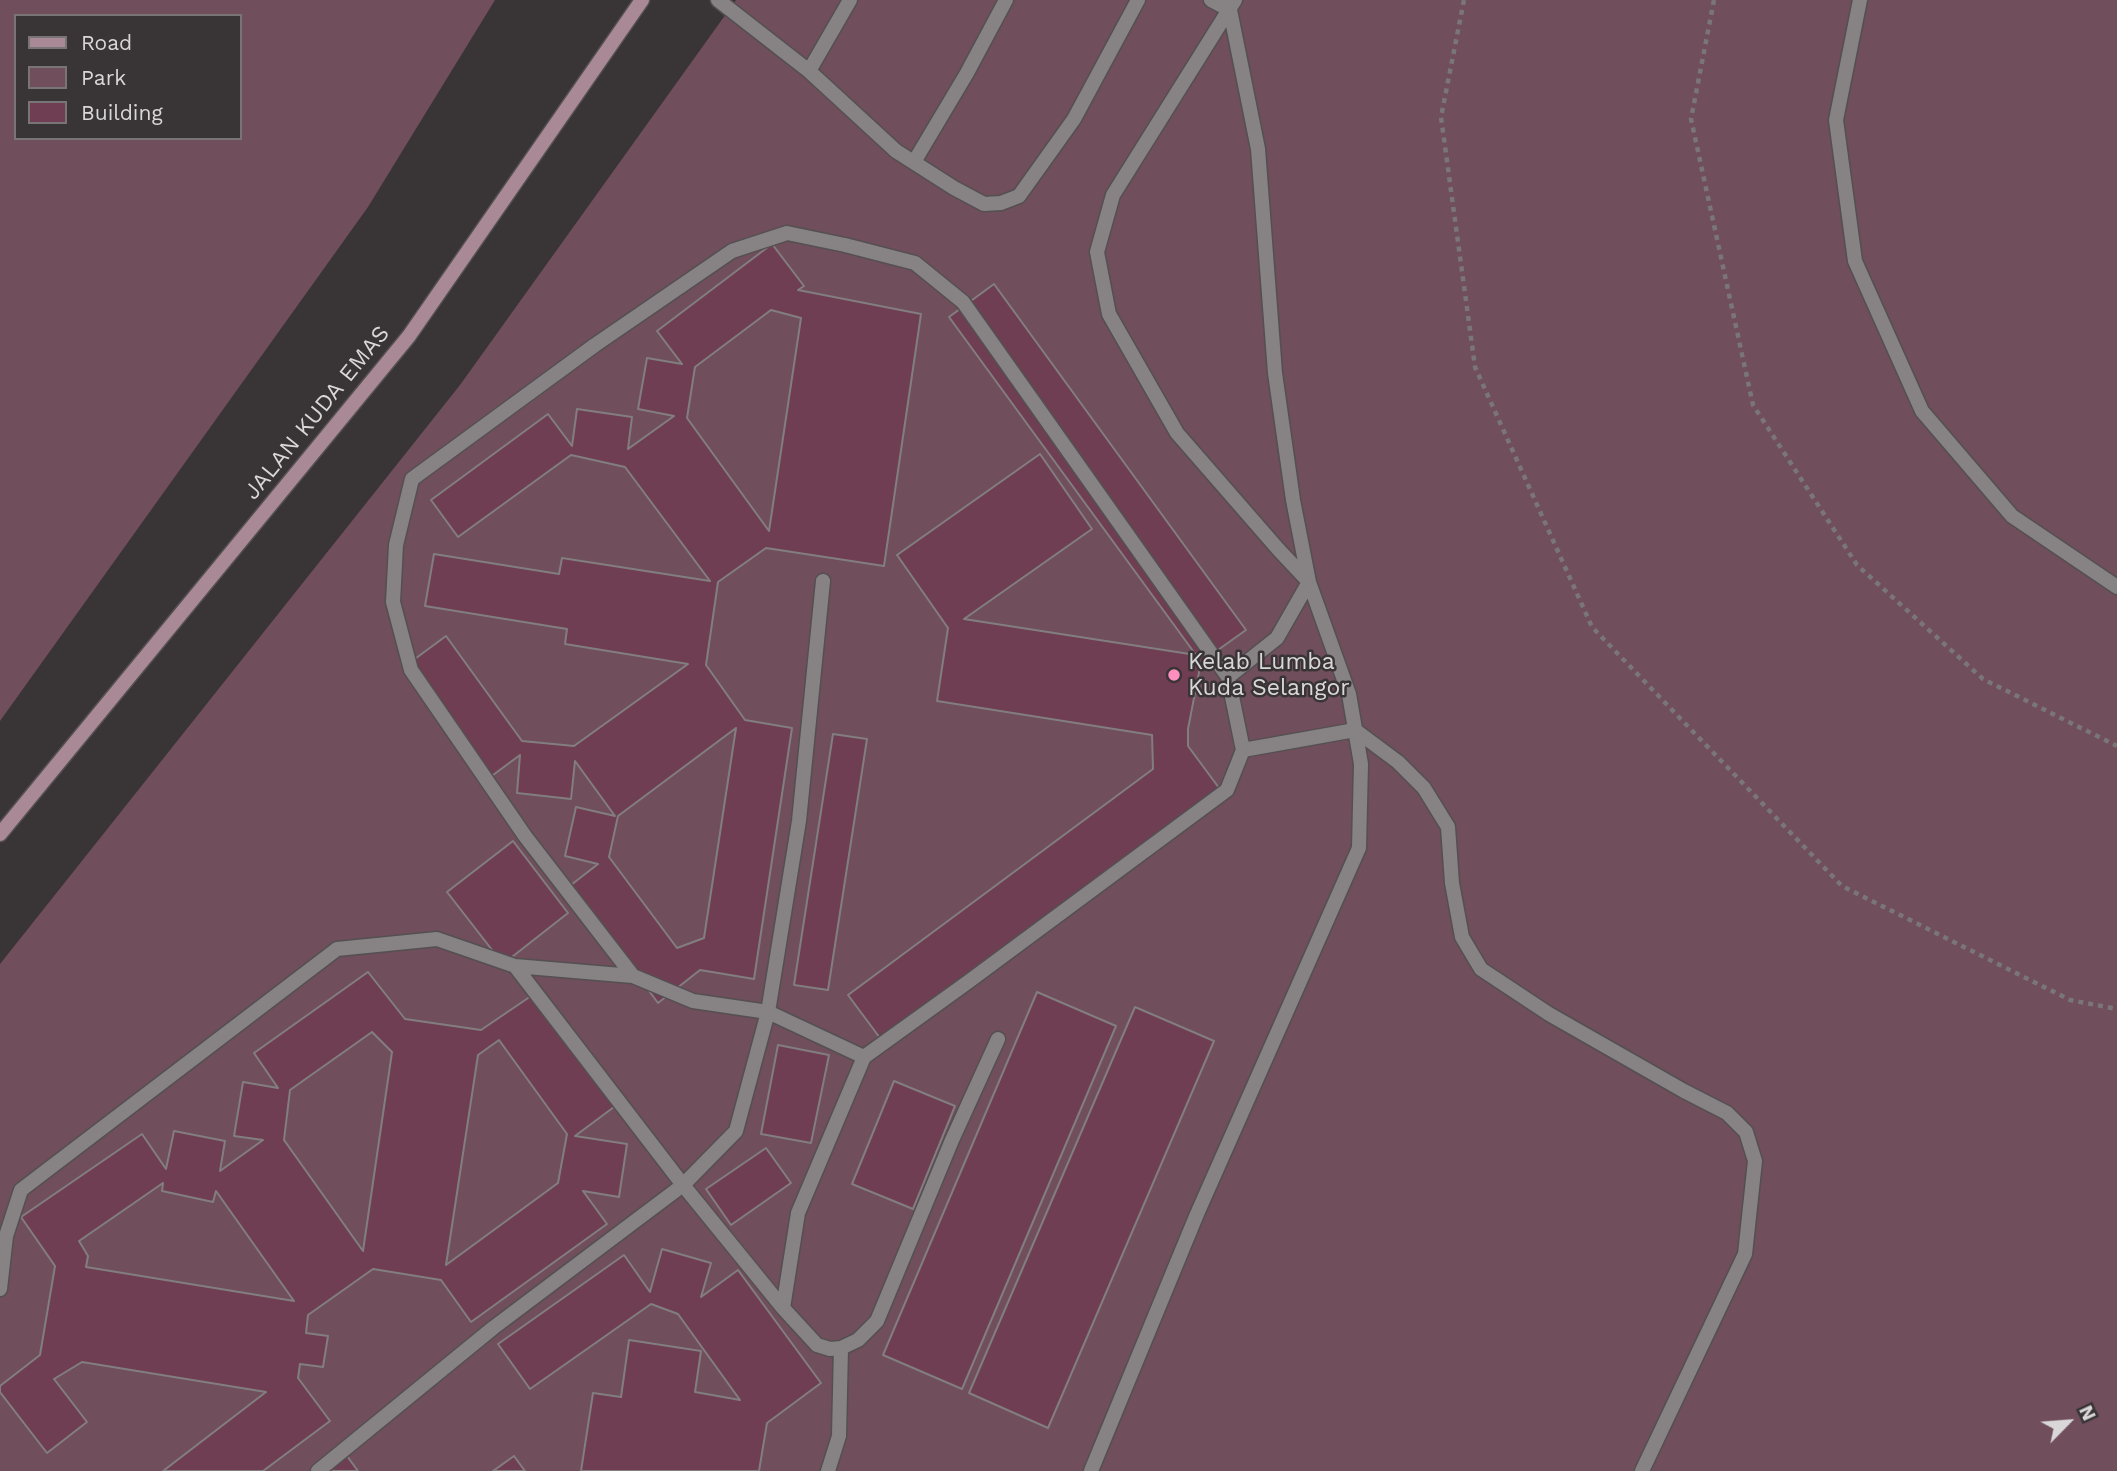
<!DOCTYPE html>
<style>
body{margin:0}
#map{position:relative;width:2117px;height:1471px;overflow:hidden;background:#393436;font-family:"Work Sans",sans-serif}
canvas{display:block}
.legend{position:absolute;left:14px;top:14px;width:228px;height:126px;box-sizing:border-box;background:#393436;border:2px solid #797577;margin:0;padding:9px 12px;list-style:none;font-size:21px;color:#d9d7d8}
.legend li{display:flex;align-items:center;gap:14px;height:35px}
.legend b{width:35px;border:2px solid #797577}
.north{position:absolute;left:2033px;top:1387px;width:70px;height:70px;-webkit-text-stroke:5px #393436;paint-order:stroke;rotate:65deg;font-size:19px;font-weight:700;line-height:28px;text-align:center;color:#d9d7d8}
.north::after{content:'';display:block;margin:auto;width:24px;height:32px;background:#d9d7d8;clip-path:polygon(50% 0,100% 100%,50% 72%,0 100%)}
</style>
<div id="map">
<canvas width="2117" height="1471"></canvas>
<ul class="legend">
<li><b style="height:9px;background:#aa8996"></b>Road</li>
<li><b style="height:19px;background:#704e5c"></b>Park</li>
<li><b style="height:19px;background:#703e53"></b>Building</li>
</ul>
<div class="north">N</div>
</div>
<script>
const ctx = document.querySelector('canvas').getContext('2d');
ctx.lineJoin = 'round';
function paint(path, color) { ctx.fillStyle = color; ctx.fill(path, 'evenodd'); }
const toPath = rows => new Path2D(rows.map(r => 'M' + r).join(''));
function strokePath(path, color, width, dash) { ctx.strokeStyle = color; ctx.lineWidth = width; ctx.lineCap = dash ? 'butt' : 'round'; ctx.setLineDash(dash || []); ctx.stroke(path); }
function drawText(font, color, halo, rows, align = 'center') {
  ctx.font = font + ' "Work Sans",sans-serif'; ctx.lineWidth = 5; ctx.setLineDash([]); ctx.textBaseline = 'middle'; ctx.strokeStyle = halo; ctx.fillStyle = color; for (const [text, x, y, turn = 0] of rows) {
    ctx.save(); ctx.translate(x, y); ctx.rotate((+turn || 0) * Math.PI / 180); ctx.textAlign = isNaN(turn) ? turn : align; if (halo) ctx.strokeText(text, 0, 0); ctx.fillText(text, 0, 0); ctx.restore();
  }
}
paint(toPath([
 [0,0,495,0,368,207,0,721],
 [16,16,240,16,240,138,16,138],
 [736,0,2117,0,2117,1471,0,1471,0,964,460,385]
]), '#704e5c');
const building = toPath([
 [772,244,804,286,798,290,921,314,884,566,766,548,718,582,706,665,745,720,792,728,754,979,700,970,658,1003,571,885,598,864,565,856,576,807,615,816,575,761,571,799,517,793,520,755,489,778,408,664,446,636,522,741,574,746,688,664,565,644,567,629,425,606,434,554,559,574,562,558,710,581,625,467,571,455,458,537,431,500,548,414,572,446,577,409,632,417,628,449,674,416,638,409,647,358,682,364,657,331,772,244],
 [771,310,801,318,769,531,687,418,695,367,771,310],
 [736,728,704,938,677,948,609,857,618,816,736,728],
 [994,284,1246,630,1201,662,1188,729,1188,746,1222,792,883,1042,848,995,1153,769,1152,735,937,701,948,628,897,555,1040,454,1092,529,964,619,1196,655,949,317,994,284],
 [833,734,867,739,828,990,794,985,833,734],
 [513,841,568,913,503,964,447,892,513,841],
 [368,972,405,1019,481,1030,537,992,618,1104,575,1136,627,1144,619,1197,583,1191,607,1224,471,1322,441,1280,373,1269,308,1315,306,1333,328,1336,323,1367,300,1364,298,1378,330,1421,263,1471,163,1471,266,1392,82,1362,54,1379,87,1422,47,1453,0,1392,0,1386,40,1355,55,1266,21,1217,142,1134,166,1169,174,1131,225,1141,220,1171,263,1140,234,1136,243,1082,278,1088,254,1053,368,972],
 [372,1032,392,1052,363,1251,284,1140,290,1090,372,1032],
 [499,1040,567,1134,558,1183,446,1265,478,1055,499,1040],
 [163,1183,162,1191,213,1202,216,1191,294,1301,86,1267,88,1256,79,1241,163,1183],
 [1037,992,1116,1026,962,1389,883,1355,1037,992],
 [1135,1007,1214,1041,1048,1428,969,1393,1135,1007],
 [778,1045,829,1055,811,1143,761,1134,778,1045],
 [894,1081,955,1106,913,1209,852,1184,894,1081],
 [766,1148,791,1183,731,1225,706,1189,766,1148],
 [662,1249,711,1263,701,1297,738,1270,821,1383,767,1423,759,1471,581,1471,593,1393,621,1397,629,1340,701,1351,695,1392,740,1400,678,1314,651,1304,530,1389,498,1344,624,1255,650,1292,662,1249],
 [347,1456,358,1471,326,1471,347,1456],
 [514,1456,525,1471,493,1471,514,1456]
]);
paint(building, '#703e53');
strokePath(building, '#827e7f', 2);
const lane = toPath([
 [718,0,809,71],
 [850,0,809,71,896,151,954,188,984,204,1001,203,1019,196,1074,119,1138,0],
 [1860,0,1836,120,1855,261,1922,411,2012,516,2117,587],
 [914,162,967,73,1006,0],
 [1228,677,1277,638,1309,582,1278,549,1177,433,1109,314,1097,252,1113,195,1235,0],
 [1243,750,1355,730,1398,762,1424,788,1448,827,1452,883,1462,937,1481,969,1549,1014,1684,1091,1727,1113,1746,1132,1755,1161,1745,1254,1642,1471],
 [515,966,633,976,693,1001,768,1012,864,1057],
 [633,976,525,836,411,670,393,602,396,545,412,479,595,345,732,251,787,233,845,245,915,263,963,302,1228,677,1243,750,1227,790,968,982,864,1057,798,1213,783,1308],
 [0,1289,6,1236,21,1190,337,949,437,939,515,966,683,1185,783,1308,817,1345,830,1349,841,1348,858,1340,877,1321,952,1140,998,1039],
 [318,1471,493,1328,683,1185,736,1131,768,1012,799,821,823,581],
 [828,1471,839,1436,841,1348],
 [1091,1471,1197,1214,1359,848,1361,764,1349,694,1309,582,1293,500,1275,373,1258,149,1230,10,1211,0]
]);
const secondary = toPath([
 [0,834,409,336,642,0]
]);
strokePath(lane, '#545051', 17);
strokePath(secondary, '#545051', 17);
strokePath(toPath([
 [1464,0,1441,117,1475,367,1592,627,1842,886,2070,1000,2117,1009],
 [1714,0,1691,119,1753,405,1857,565,1983,679,2117,746]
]), '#7a7678', 4.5, [5, 5]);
strokePath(lane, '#878284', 14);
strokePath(secondary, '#aa8996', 14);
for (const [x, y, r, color] of [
 [1174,675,7,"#fd8ebe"]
]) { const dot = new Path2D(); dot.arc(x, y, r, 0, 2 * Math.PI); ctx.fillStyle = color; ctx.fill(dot); strokePath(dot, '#393436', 2.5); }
drawText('23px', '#d9d7d8', '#393436', [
 ["JALAN KUDA EMAS",317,413,-51]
]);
drawText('23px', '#d9d7d8', '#393436', [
 ["Kelab Lumba",1188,662],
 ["Kuda Selangor",1188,688]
], 'left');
</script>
